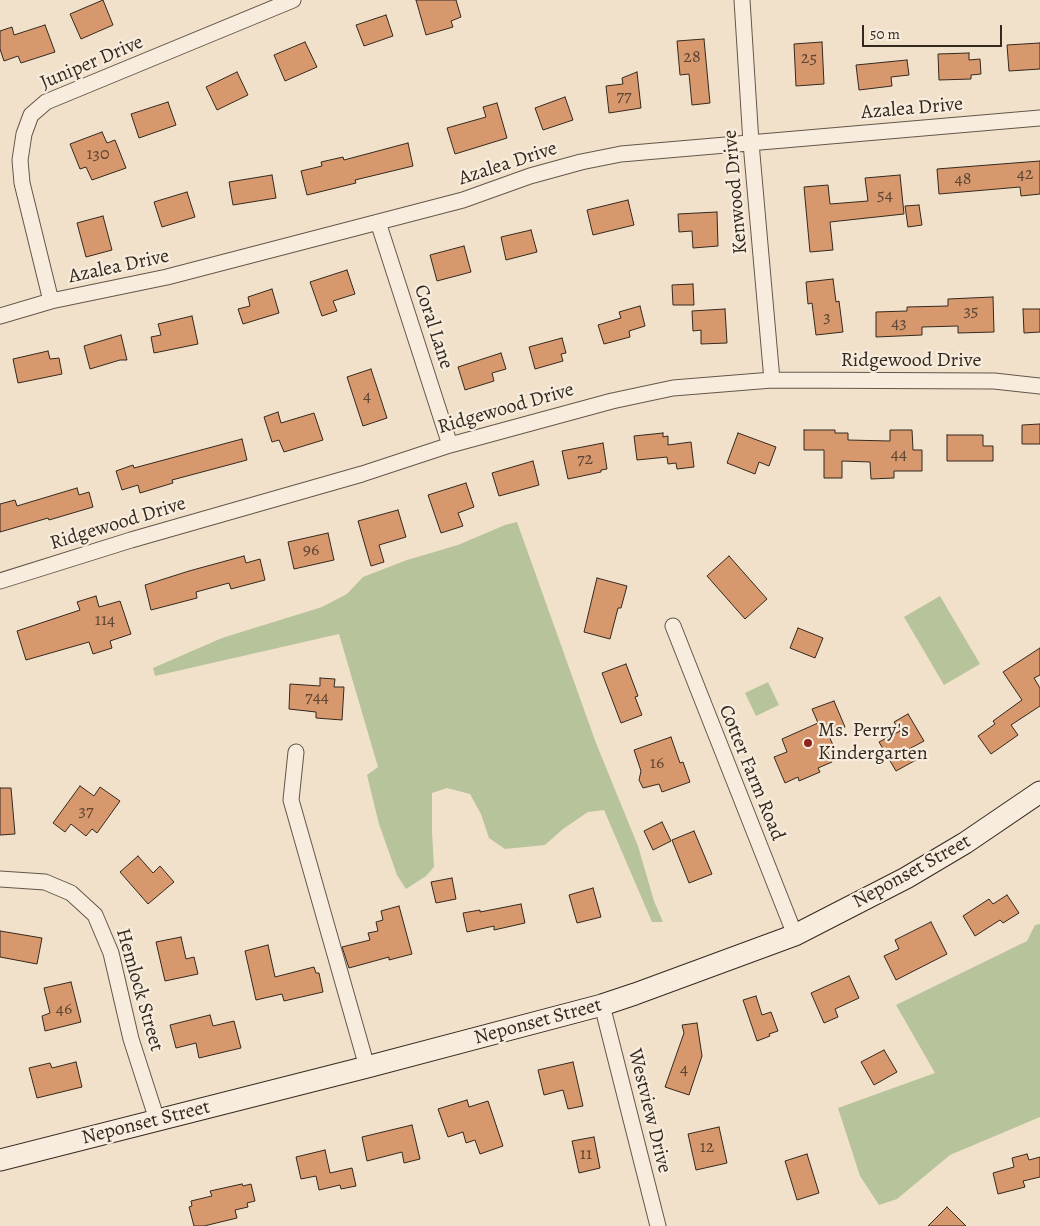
<!DOCTYPE html>
<style>
body{margin:0}
#map{position:relative;width:1040px;height:1226px;overflow:hidden;background:#f2e1ca;font-family:Alegreya,serif}
canvas{display:block}
.scale{position:absolute;left:862px;top:25px;width:140px;height:22px;box-sizing:border-box;border:2px solid #33291e;border-top:0;padding-left:6px;font-size:15px;line-height:18px;white-space:nowrap;color:#33291e;-webkit-text-stroke:4px #f7ecdd;paint-order:stroke}
</style>
<div id="map">
<canvas width="1040" height="1226"></canvas>
<div class="scale">50 m</div>
</div>
<script>
const ctx = document.querySelector('canvas').getContext('2d');
ctx.lineJoin = 'round';
function paint(path, color) { ctx.fillStyle = color; ctx.fill(path, 'evenodd'); }
const toPath = rows => new Path2D(rows.map(r => 'M' + r).join(''));
function strokePath(path, color, width, dash) { ctx.strokeStyle = color; ctx.lineWidth = width; ctx.lineCap = dash ? 'butt' : 'round'; ctx.setLineDash(dash || []); ctx.stroke(path); }
function drawText(font, color, halo, rows, align = 'center') {
  ctx.font = font + ' Alegreya,serif'; ctx.lineWidth = 4.5; ctx.setLineDash([]); ctx.textBaseline = 'middle'; ctx.strokeStyle = halo; ctx.fillStyle = color; for (const [text, x, y, turn = 0] of rows) {
    ctx.save(); ctx.translate(x, y); ctx.rotate((+turn || 0) * Math.PI / 180); ctx.textAlign = isNaN(turn) ? turn : align; if (halo) ctx.strokeText(text, 0, 0); ctx.fillText(text, 0, 0); ctx.restore();
  }
}
paint(toPath([
 [517,522,596,743,638,846,654,901,663,922,652,922,604,810,588,812,563,829,545,845,505,849,489,838,481,814,470,794,447,788,432,793,432,831,434,867,426,876,406,889,397,875,379,824,367,775,378,767,339,634,155,676,153,668,222,638,322,607,347,594,363,577,407,560,458,545,505,525],
 [940,596,980,664,944,685,904,617],
 [768,682,779,705,756,716,745,693],
 [1040,924,1040,1117,950,1155,897,1199,879,1205,860,1176,838,1108,935,1073,896,1005,1027,941,1035,925]
]), '#b7c39a');
const building = toPath([
 [103,0,113,25,81,39,70,14,103,0],
 [416,0,456,0,461,17,451,21,453,27,426,35,416,0],
 [386,15,393,36,364,46,356,25,386,15],
 [45,25,55,52,21,63,18,56,4,61,0,49,0,31,12,27,14,35,45,25],
 [704,39,710,103,692,105,689,74,680,75,677,41,704,39],
 [305,42,317,67,285,81,274,55,305,42],
 [822,42,824,84,796,86,794,44,822,42],
 [1040,43,1040,69,1009,71,1007,45,1040,43],
 [969,53,969,60,980,59,981,74,971,75,971,79,939,80,938,54,969,53],
 [907,60,909,75,891,77,892,86,859,90,856,65,907,60],
 [237,72,248,95,217,110,206,87,237,72],
 [637,72,641,108,609,113,606,86,623,84,622,78,637,72],
 [565,97,573,120,543,130,535,108,565,97],
 [168,102,176,125,139,138,131,114,168,102],
 [497,103,507,138,455,154,447,128,486,117,483,107,497,103],
 [102,132,107,143,115,140,126,168,92,180,86,167,80,169,70,144,102,132],
 [408,143,413,166,355,180,356,183,307,195,301,171,322,166,321,162,343,157,344,160,408,143],
 [1040,161,1040,194,1021,196,1020,187,939,194,937,169,1040,161],
 [272,175,276,198,233,205,229,182,272,175],
 [900,175,904,214,830,222,833,250,810,252,804,187,828,185,830,204,868,201,865,178,900,175],
 [187,192,195,217,162,227,154,202,187,192],
 [628,200,634,225,593,235,587,210,628,200],
 [919,205,922,225,908,227,905,206,919,205],
 [717,212,718,246,693,248,692,231,679,232,678,214,717,212],
 [103,216,112,250,86,257,77,223,103,216],
 [531,230,537,252,506,260,501,237,531,230],
 [464,246,471,272,437,281,430,255,464,246],
 [347,270,355,294,333,301,337,311,322,316,310,282,347,270],
 [833,279,836,302,839,301,843,332,816,335,812,303,808,304,806,282,833,279],
 [693,284,694,305,673,305,672,285,693,284],
 [272,289,279,313,243,324,238,309,250,306,248,297,272,289],
 [993,297,994,332,958,333,958,326,922,327,922,335,876,337,876,312,907,311,907,307,948,306,948,299,993,297],
 [640,306,645,326,629,331,630,337,604,344,598,325,621,318,619,312,640,306],
 [725,309,727,343,701,344,701,330,693,331,692,311,725,309],
 [1023,309,1040,309,1040,332,1024,333,1023,309],
 [192,316,198,344,154,353,151,337,161,335,158,324,192,316],
 [121,335,127,360,120,360,90,369,84,346,121,335],
 [562,338,566,353,561,354,563,361,535,369,529,347,562,338],
 [48,351,50,359,59,358,62,374,18,383,13,359,48,351],
 [501,353,506,369,492,373,494,381,465,390,458,367,501,353],
 [371,369,387,418,363,426,347,377,371,369],
 [278,412,281,423,314,413,323,440,284,452,279,440,272,442,264,417,278,412],
 [1040,424,1040,444,1022,444,1022,425,1040,424],
 [804,430,835,430,835,433,848,433,848,440,890,441,890,430,912,430,913,450,922,450,922,471,894,471,894,478,871,479,870,462,842,461,842,478,824,478,824,450,804,450,804,430],
 [663,433,663,437,668,436,668,445,691,442,694,467,677,469,676,463,668,464,667,457,637,460,634,436,663,433],
 [738,433,776,447,769,466,759,462,755,474,727,463,738,433],
 [947,435,983,435,983,446,993,446,993,461,947,461,947,435],
 [242,439,247,460,172,480,173,483,140,493,138,485,122,490,116,471,133,465,134,468,242,439],
 [603,443,607,469,601,470,601,472,568,479,562,451,603,443],
 [533,461,539,485,499,496,492,473,533,461],
 [466,483,474,507,458,513,463,526,441,533,428,495,466,483],
 [77,488,79,495,89,492,93,507,49,520,48,518,0,532,0,504,15,500,17,506,77,488],
 [398,510,406,537,379,545,384,562,371,566,358,521,398,510],
 [328,533,334,560,294,569,288,542,328,533],
 [244,556,246,563,260,559,265,580,231,589,229,583,196,592,197,598,151,610,145,585,189,571,244,556],
 [729,556,767,599,745,619,707,576,729,556],
 [597,578,627,586,621,608,618,608,610,639,584,632,597,578],
 [96,596,99,607,120,601,131,634,110,641,112,648,93,654,89,642,26,660,17,631,80,610,77,602,96,596],
 [798,628,823,638,815,658,790,648,798,628],
 [1040,648,1040,675,1034,678,1040,688,1040,706,1011,725,1018,735,991,754,978,736,995,724,993,721,1022,700,1003,672,1040,648],
 [626,664,638,696,635,697,642,715,621,723,602,673,626,664],
 [320,678,335,679,334,687,344,687,342,720,316,718,316,712,289,709,290,684,320,686,320,678],
 [834,701,845,727,828,734,833,745,826,748,832,762,818,768,820,772,799,781,798,777,785,783,774,757,787,752,782,739,818,723,812,709,834,701],
 [908,714,924,741,909,749,916,760,896,771,879,742,900,731,894,722,908,714],
 [671,737,680,763,683,762,690,782,662,792,659,784,643,788,639,780,641,771,634,750,671,737],
 [80,786,94,796,100,787,120,801,97,833,92,829,86,836,71,824,65,832,53,823,80,786],
 [0,788,11,788,15,834,0,835,0,788],
 [662,822,671,841,653,850,644,831,662,822],
 [694,831,712,874,689,883,672,840,694,831],
 [138,856,153,873,160,866,174,882,148,904,120,872,138,856],
 [452,878,456,899,436,903,431,882,452,878],
 [593,888,601,917,577,923,569,895,593,888],
 [1007,895,1019,913,1003,923,1000,920,975,936,963,916,989,899,993,904,1007,895],
 [521,904,525,923,494,930,494,926,467,932,463,913,480,910,480,912,521,904],
 [399,906,412,954,389,960,389,957,349,968,342,947,370,940,368,933,378,931,376,922,383,920,381,911,399,906],
 [931,922,947,954,896,980,884,956,899,949,895,940,931,922],
 [0,931,42,938,37,964,0,957,0,931],
 [181,937,186,959,194,957,198,974,165,981,156,942,181,937],
 [268,945,275,977,314,967,316,973,319,973,323,992,284,1001,282,994,256,1000,245,951,268,945],
 [849,976,859,998,835,1009,838,1017,824,1023,811,993,849,976],
 [71,982,81,1022,45,1031,42,1016,50,1013,44,988,71,982],
 [756,996,762,1015,771,1012,778,1031,769,1034,770,1036,757,1041,743,1000,756,996],
 [210,1015,213,1026,234,1021,241,1048,199,1058,196,1043,176,1048,170,1025,210,1015],
 [697,1023,702,1056,689,1095,665,1087,684,1033,682,1025,697,1023],
 [884,1050,897,1072,874,1085,861,1062,884,1050],
 [76,1062,82,1087,37,1098,29,1068,50,1063,52,1068,76,1062],
 [573,1062,583,1106,568,1109,563,1090,544,1095,538,1070,573,1062],
 [467,1100,469,1107,488,1101,503,1146,480,1154,475,1140,466,1143,463,1132,448,1137,438,1109,467,1100],
 [412,1125,420,1159,404,1163,402,1152,367,1161,362,1137,412,1125],
 [719,1127,727,1163,696,1170,688,1134,719,1127],
 [594,1137,600,1168,579,1173,572,1141,594,1137],
 [325,1150,330,1173,352,1168,356,1186,341,1189,340,1185,319,1190,316,1176,301,1179,296,1157,325,1150],
 [807,1154,819,1193,797,1200,785,1161,807,1154],
 [1027,1154,1029,1160,1040,1157,1040,1177,1023,1181,1025,1187,998,1194,993,1173,1014,1167,1012,1158,1027,1154],
 [242,1184,243,1186,251,1184,255,1201,247,1203,248,1207,235,1210,237,1218,204,1226,194,1226,189,1207,192,1206,191,1201,212,1196,210,1191,242,1184],
 [947,1207,966,1226,928,1226,947,1207]
]);
paint(building, '#d8986e');
strokePath(building, '#33291e', 1);
const street = toPath([
 [742,0,751,143,772,380],
 [378,222,450,445],
 [51,301,22,183,20,160,24,134,31,115,46,102,293,0],
 [0,316,51,301,167,277,463,200,530,176,581,162,621,154,1040,118],
 [0,581,131,540,362,474,450,445,612,401,673,388,772,380,994,381,1040,386],
 [673,626,795,935],
 [296,752,291,800,367,1067],
 [0,879,45,882,71,893,95,915,111,953,131,1039,157,1120],
 [602,1005,658,1226]
]);
const secondary = toPath([
 [0,1160,367,1067,602,1005,635,994,795,935,906,878,965,843,1040,792]
]);
strokePath(street, '#635749', 17);
strokePath(secondary, '#33291e', 23);
strokePath(street, '#f7ecdd', 15);
strokePath(secondary, '#f7ecdd', 21);
for (const [x, y, r, color] of [
 [808,743,5,"#8f2418"]
]) { const dot = new Path2D(); dot.arc(x, y, r, 0, 2 * Math.PI); ctx.fillStyle = color; ctx.fill(dot); strokePath(dot, '#f7ecdd', 2); }
drawText('18px', '#5c4532', null, [
 ["28",692,58],
 ["25",809,59],
 ["77",624,97],
 ["130",98,155],
 ["42",1025,175],
 ["48",963,180],
 ["54",885,196],
 ["35",971,312],
 ["3",827,318],
 ["43",899,324],
 ["4",367,397],
 ["44",899,455],
 ["72",585,460],
 ["96",311,551],
 ["114",105,621],
 ["744",317,698],
 ["16",657,764],
 ["37",86,812],
 ["46",64,1010],
 ["4",684,1070],
 ["12",707,1148],
 ["11",586,1155]
]);
drawText('20px', '#33291e', '#f7ecdd', [
 ["Juniper Drive",92,63,-23],
 ["Azalea Drive",912,109,-5],
 ["Azalea Drive",508,164,-18],
 ["Kenwood Drive",736,192,-95],
 ["Azalea Drive",119,267,-12],
 ["Coral Lane",433,327,72],
 ["Ridgewood Drive",911,361],
 ["Ridgewood Drive",506,409,-16],
 ["Ridgewood Drive",118,524,-17],
 ["Cotter Farm Road",751,773,68],
 ["Neponset Street",912,872,-29],
 ["Hemlock Street",139,990,74],
 ["Neponset Street",538,1022,-15],
 ["Westview Drive",649,1111,76],
 ["Neponset Street",146,1123,-14]
]);
drawText('20px', '#33291e', '#f7ecdd', [
 ["Ms. Perry's",818,731],
 ["Kindergarten",818,754]
], 'left');
</script>
